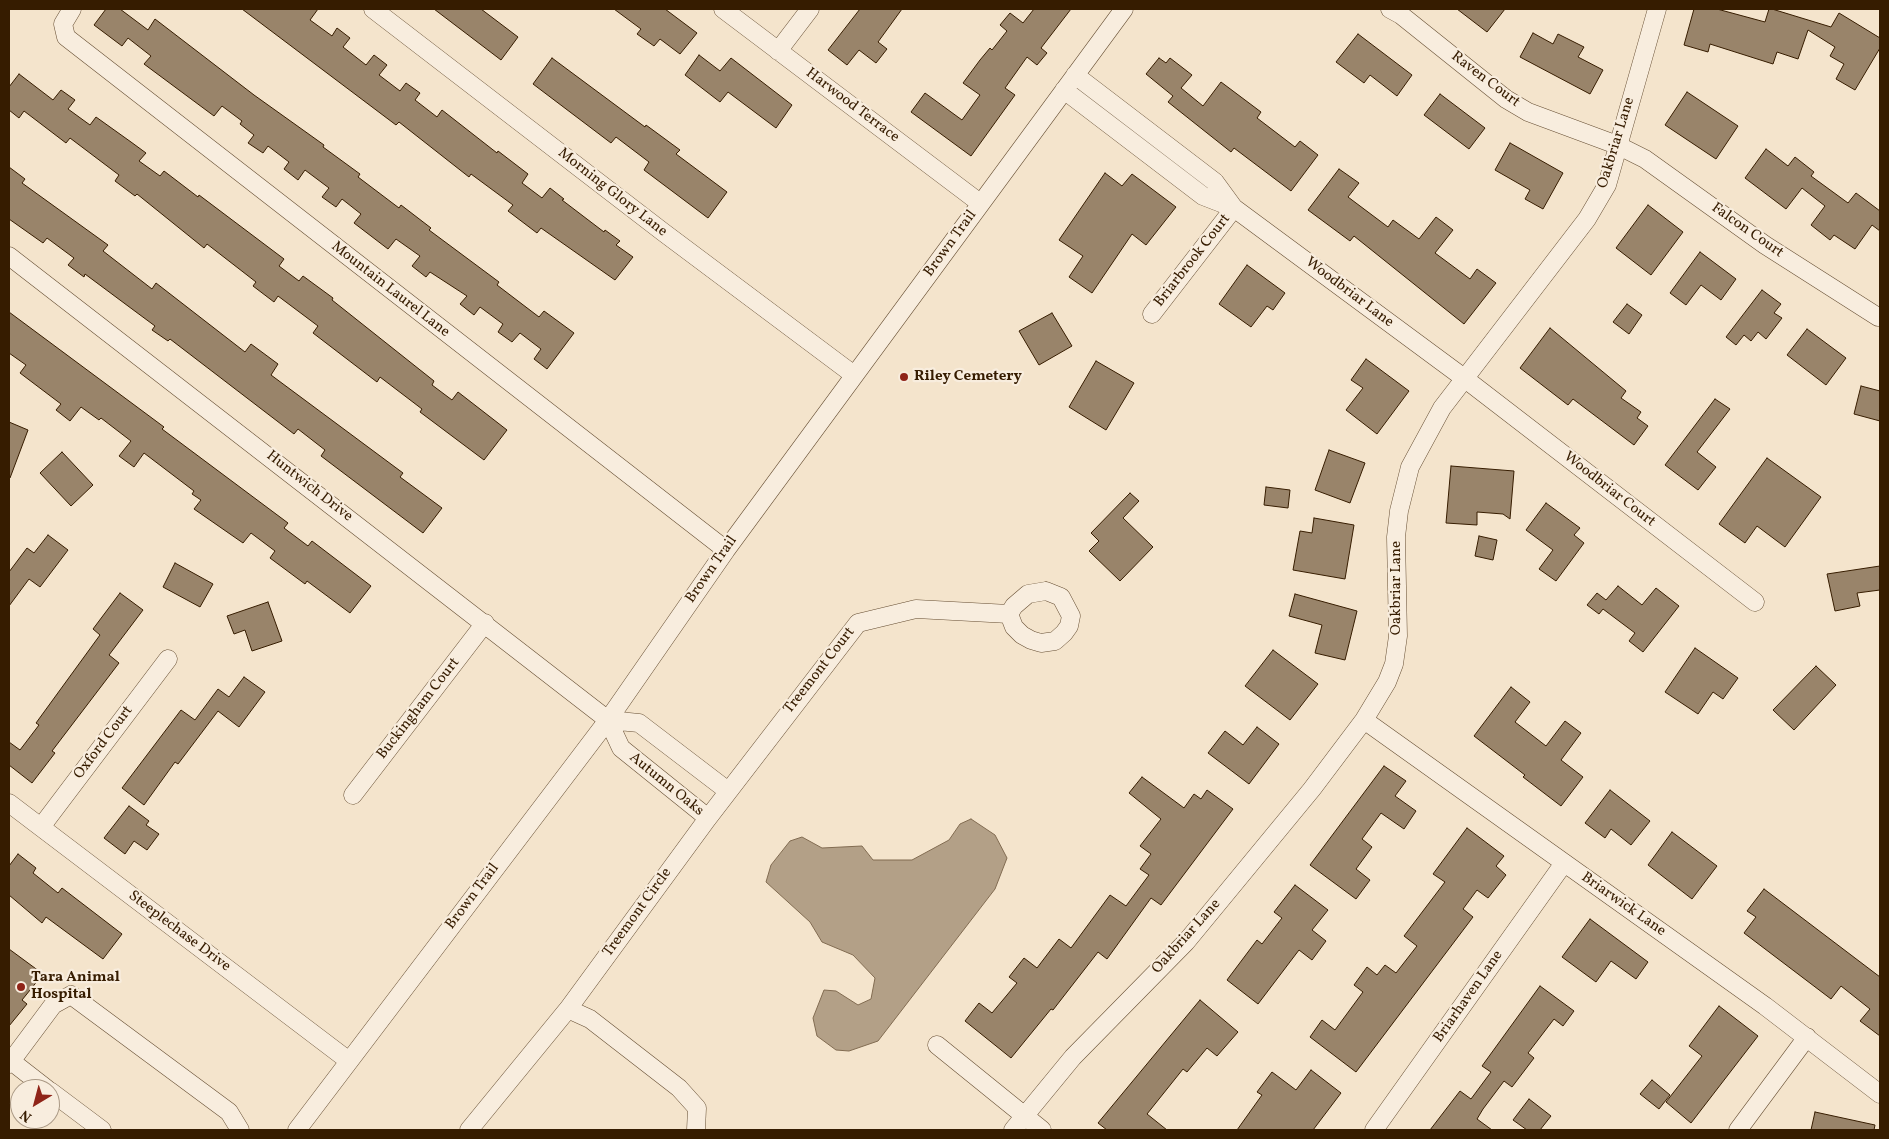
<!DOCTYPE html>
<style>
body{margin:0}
#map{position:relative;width:1889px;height:1139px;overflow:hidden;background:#f4e4cc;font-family:Vollkorn,serif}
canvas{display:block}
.frame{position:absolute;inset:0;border:10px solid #361c00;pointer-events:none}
.north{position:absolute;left:10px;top:1079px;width:50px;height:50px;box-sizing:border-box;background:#f8edde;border:1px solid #aa9985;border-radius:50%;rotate:217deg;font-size:14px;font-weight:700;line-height:20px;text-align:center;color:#361c00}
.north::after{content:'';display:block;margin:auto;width:18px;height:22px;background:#8f2418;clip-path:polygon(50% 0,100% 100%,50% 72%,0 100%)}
</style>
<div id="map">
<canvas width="1889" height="1139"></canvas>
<div class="frame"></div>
<div class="north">N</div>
</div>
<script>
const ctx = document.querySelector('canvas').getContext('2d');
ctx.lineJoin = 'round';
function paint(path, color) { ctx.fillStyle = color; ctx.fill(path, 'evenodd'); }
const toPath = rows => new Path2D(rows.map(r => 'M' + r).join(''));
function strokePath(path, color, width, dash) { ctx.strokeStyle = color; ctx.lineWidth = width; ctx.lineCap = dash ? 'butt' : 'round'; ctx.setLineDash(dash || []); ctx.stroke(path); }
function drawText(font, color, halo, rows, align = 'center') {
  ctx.font = font + ' Vollkorn,serif'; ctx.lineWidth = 4.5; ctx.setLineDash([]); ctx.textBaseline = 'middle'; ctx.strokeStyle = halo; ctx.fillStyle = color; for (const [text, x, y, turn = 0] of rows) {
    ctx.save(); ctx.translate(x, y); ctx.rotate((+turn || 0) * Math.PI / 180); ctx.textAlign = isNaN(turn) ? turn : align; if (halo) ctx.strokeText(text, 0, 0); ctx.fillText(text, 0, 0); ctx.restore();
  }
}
const water = toPath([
 [971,819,995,835,1007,858,995,889,878,1041,849,1051,836,1050,817,1036,813,1018,824,990,836,991,858,1005,871,999,875,978,853,955,822,942,810,922,766,882,771,865,790,841,802,837,822,848,862,846,873,860,912,860,949,840,960,824,971,819]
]);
paint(water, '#b3a087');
strokePath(water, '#816b51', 1);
const building = toPath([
 [106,9,120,9,148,30,155,19,254,95,324,145,323,147,360,174,358,177,399,208,401,205,431,228,429,230,499,282,497,285,539,317,544,311,574,333,547,369,534,359,541,349,520,333,512,342,498,332,503,324,480,307,474,315,460,304,467,296,430,272,426,277,412,266,420,256,396,239,388,249,354,223,361,214,342,199,336,207,322,197,329,188,305,170,298,180,284,169,289,162,268,146,263,153,248,143,254,135,240,124,242,121,222,106,214,116,144,64,151,56,128,38,122,46,94,25,106,9],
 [242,9,318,9,310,20,332,36,337,28,350,38,343,47,366,65,374,55,387,65,379,75,400,91,406,83,420,93,415,100,437,117,442,110,497,153,498,151,528,174,522,183,542,198,550,188,564,199,562,200,604,232,605,230,620,241,616,245,633,257,615,280,541,228,537,233,508,211,513,205,471,174,469,177,399,122,396,125,242,9],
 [434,9,481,9,518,37,501,60,434,9],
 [614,9,665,9,697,33,680,54,660,39,654,46,637,34,641,29,614,9],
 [860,9,902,9,878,42,887,49,876,63,859,50,847,65,828,50,860,9],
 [1034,9,1071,9,1041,48,1047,53,1037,65,1027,57,1005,88,1015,95,971,156,911,112,925,93,962,120,980,95,963,83,980,60,990,48,992,50,1007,31,1000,25,1010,13,1023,23,1034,9],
 [1457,9,1505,9,1487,32,1457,9],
 [1694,9,1717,9,1765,22,1769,9,1772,9,1831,27,1839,13,1880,38,1880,48,1855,90,1836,79,1844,64,1830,56,1835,47,1808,30,1798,59,1777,52,1773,64,1710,44,1708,52,1684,45,1694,9],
 [1533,33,1553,44,1558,34,1584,47,1578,57,1603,70,1590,94,1520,57,1533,33],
 [1358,34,1412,75,1397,96,1370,75,1364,83,1336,62,1358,34],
 [699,55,720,71,731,58,792,105,776,128,728,92,720,102,685,75,699,55],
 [552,58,645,127,646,125,680,150,676,154,727,192,708,218,644,170,649,162,616,137,611,143,533,84,552,58],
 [1159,58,1166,63,1170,58,1192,75,1181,88,1203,106,1221,82,1261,112,1257,118,1295,147,1300,141,1318,155,1291,191,1234,148,1231,152,1168,102,1173,96,1146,74,1159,58],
 [19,74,53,100,61,90,75,100,68,109,90,125,96,117,131,142,146,153,139,161,160,176,164,171,198,197,199,195,284,259,279,266,299,281,303,276,333,298,332,300,434,381,432,385,452,400,458,392,507,430,484,460,420,412,422,409,380,377,377,382,313,333,318,326,278,296,274,302,253,286,256,282,207,244,204,248,137,194,135,196,115,181,119,175,70,138,66,143,24,111,19,118,9,110,9,87,19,74],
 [1687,92,1738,126,1716,159,1665,125,1687,92],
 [1440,94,1485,128,1469,149,1424,115,1440,94],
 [1510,143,1563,173,1543,209,1525,199,1530,190,1495,170,1510,143],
 [1766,149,1788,166,1795,157,1814,172,1811,176,1848,203,1856,193,1880,211,1880,231,1872,225,1855,249,1834,235,1830,240,1811,225,1825,206,1802,188,1786,209,1745,178,1766,149],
 [9,167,25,179,22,183,108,245,103,251,152,289,156,283,245,352,251,344,278,364,271,375,403,473,400,477,442,508,423,533,321,456,325,450,298,429,294,434,170,339,168,341,152,330,155,326,128,306,85,274,84,277,68,265,74,258,47,238,43,243,9,219,9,167],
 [1339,169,1359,183,1348,197,1388,227,1393,220,1419,239,1436,217,1453,230,1435,253,1470,279,1477,269,1496,283,1464,324,1354,236,1350,241,1308,210,1339,169],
 [1105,173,1122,186,1132,174,1176,207,1146,245,1132,234,1092,293,1069,277,1083,256,1059,240,1105,173],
 [1648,205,1683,232,1651,275,1616,248,1648,205],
 [1700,252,1736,279,1721,300,1701,285,1686,305,1670,293,1700,252],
 [1247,265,1285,293,1273,310,1267,306,1251,327,1219,304,1247,265],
 [1762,290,1781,304,1774,313,1782,318,1766,339,1758,332,1751,341,1744,335,1736,345,1726,337,1762,290],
 [1627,304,1642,315,1629,334,1613,322,1627,304],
 [9,312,164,427,162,429,288,523,284,528,308,546,312,541,371,586,350,613,307,581,305,584,270,558,275,551,251,533,243,543,194,509,201,500,192,494,194,491,144,453,134,467,119,456,131,441,101,418,99,420,81,407,70,421,56,410,61,404,20,373,26,365,9,353,9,312],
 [1052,313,1072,346,1039,365,1019,331,1052,313],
 [1550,328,1626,391,1621,398,1641,412,1637,418,1648,426,1634,445,1573,399,1568,405,1520,368,1550,328],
 [1807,329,1846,358,1826,385,1787,355,1807,329],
 [1366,359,1409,391,1377,434,1346,410,1363,388,1351,380,1366,359],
 [1096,361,1134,383,1106,430,1069,407,1096,361],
 [1861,386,1880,391,1880,421,1854,414,1861,386],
 [1715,399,1730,409,1697,452,1716,467,1698,490,1665,465,1715,399],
 [9,422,28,430,10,478,9,478,9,422],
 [1329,450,1365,463,1350,503,1315,490,1329,450],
 [62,452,93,485,71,506,40,473,62,452],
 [1767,458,1821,497,1785,547,1757,526,1745,543,1719,524,1767,458],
 [1451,466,1514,471,1510,519,1503,514,1477,512,1477,525,1446,523,1451,466],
 [1266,487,1290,490,1288,508,1264,505,1266,487],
 [1130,493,1139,501,1123,518,1153,547,1120,581,1089,551,1099,541,1091,533,1130,493],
 [1546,503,1580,528,1574,535,1584,543,1556,581,1539,569,1553,550,1526,530,1546,503],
 [1314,518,1354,525,1345,579,1293,570,1300,531,1312,533,1314,518],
 [48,535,68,550,40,587,29,579,9,606,9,572,27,548,34,553,48,535],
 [1479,536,1497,540,1493,560,1475,556,1479,536],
 [175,563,213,584,200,607,163,587,175,563],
 [1880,566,1880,590,1857,593,1860,606,1835,611,1827,574,1880,566],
 [1618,586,1642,605,1656,588,1679,606,1643,652,1629,641,1635,633,1603,609,1599,614,1587,605,1597,593,1606,600,1618,586],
 [120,593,143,610,109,655,119,663,52,751,55,753,32,783,9,765,9,742,20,750,39,725,36,723,100,635,93,629,120,593],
 [1295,594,1357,611,1345,660,1315,653,1322,625,1289,616,1295,594],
 [268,602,282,641,252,651,245,630,234,634,227,616,268,602],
 [1695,648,1738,678,1723,699,1713,692,1698,714,1665,692,1695,648],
 [1273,650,1318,684,1290,720,1245,686,1273,650],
 [1816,666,1836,685,1794,730,1773,710,1816,666],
 [244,677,265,692,239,727,218,711,178,764,175,762,144,805,122,788,181,710,195,720,218,689,229,697,244,677],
 [1511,687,1530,702,1515,722,1546,746,1565,721,1581,733,1561,760,1583,777,1561,806,1523,777,1525,775,1474,736,1511,687],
 [1257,727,1279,744,1249,784,1208,753,1225,731,1243,745,1257,727],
 [1384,766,1406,781,1395,796,1416,811,1404,829,1381,813,1362,839,1372,847,1356,869,1370,880,1356,899,1310,865,1384,766],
 [1142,777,1184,808,1194,794,1201,799,1207,790,1233,809,1161,905,1151,898,1107,959,1098,952,1053,1010,1051,1009,1011,1058,965,1021,979,1003,992,1013,1017,983,1009,977,1024,958,1037,968,1059,939,1071,948,1110,895,1126,906,1149,875,1140,869,1151,854,1140,846,1161,819,1129,793,1142,777],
 [1610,790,1650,821,1631,845,1611,829,1605,838,1585,823,1610,790],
 [129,806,149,821,146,825,159,834,147,850,134,841,125,854,104,838,129,806],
 [1467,828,1504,856,1496,866,1506,875,1488,898,1477,890,1463,909,1473,917,1356,1072,1310,1037,1322,1020,1335,1030,1363,992,1354,985,1367,967,1377,975,1385,965,1396,973,1417,946,1404,936,1445,882,1433,874,1467,828],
 [1672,832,1717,866,1692,899,1648,865,1672,832],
 [18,854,36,868,33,873,58,893,62,888,122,934,103,959,46,917,42,923,9,895,9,866,18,854],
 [1295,885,1328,910,1312,930,1326,941,1312,960,1299,950,1258,1004,1227,980,1257,940,1262,944,1282,918,1274,912,1295,885],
 [1764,889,1880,977,1880,1036,1860,1021,1870,1009,1841,986,1831,999,1744,933,1756,917,1747,911,1764,889],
 [1590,919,1648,962,1636,979,1611,961,1596,982,1562,957,1590,919],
 [9,949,43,974,22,1000,27,1004,9,1026,9,949],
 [1540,986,1574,1011,1563,1026,1554,1019,1528,1053,1534,1058,1512,1087,1504,1081,1483,1109,1477,1119,1492,1130,1430,1130,1460,1091,1471,1099,1491,1072,1482,1066,1540,986],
 [1200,1000,1238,1032,1217,1056,1207,1048,1187,1072,1183,1069,1147,1114,1167,1130,1107,1130,1098,1123,1200,1000],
 [1719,1006,1758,1036,1691,1123,1666,1102,1702,1056,1689,1046,1719,1006],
 [1311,1070,1341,1093,1313,1130,1237,1130,1262,1095,1257,1092,1272,1072,1296,1090,1311,1070],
 [1652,1080,1670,1095,1659,1109,1640,1094,1652,1080],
 [1529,1099,1551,1116,1540,1130,1527,1130,1513,1120,1529,1099],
 [1815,1112,1875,1125,1874,1130,1811,1130,1815,1112]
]);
paint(building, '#99846a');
strokePath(building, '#361c00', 1);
const minor = toPath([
 [72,9,63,24,66,37,726,550],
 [373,9,663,232,854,375],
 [723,9,980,203],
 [1390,9,1401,15,1506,99,1528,112,1617,145,1645,159,1765,245,1878,317],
 [778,51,810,9],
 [1075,75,1215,182,1234,208],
 [1064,90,1203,196,1234,208,1464,378,1755,602],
 [9,256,608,720,621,748,708,818],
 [1152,314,1234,208],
 [1046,591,1061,597,1071,616,1069,626,1064,633,1055,641,1041,643,1031,640,1022,635,1014,627,1009,614,1014,606,1028,594,1046,591],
 [608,720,639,723,728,791],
 [1364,720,1765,1006,1880,1094],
 [353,795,485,623],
 [9,803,349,1061],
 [41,827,168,659],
 [568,1009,708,818,858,623,916,609,1009,614],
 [937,1045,1042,1130],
 [11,1061,47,1089],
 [9,1064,53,1005,71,995,229,1112,240,1130],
 [50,1091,102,1130],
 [297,1130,608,720,726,550,1124,9],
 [469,1130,568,1009,590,1019,679,1088,697,1108,696,1130],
 [1013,1130,1073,1057,1186,942,1312,789,1364,720,1387,682,1394,664,1398,636,1396,537,1399,511,1410,467,1442,408,1587,219,1607,185,1657,9],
 [1374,1130,1564,863],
 [1738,1130,1807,1037]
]);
strokePath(minor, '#664e33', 19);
strokePath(minor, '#f8edde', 18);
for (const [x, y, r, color] of [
 [904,377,5,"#8f2418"],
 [21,987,5,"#8f2418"]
]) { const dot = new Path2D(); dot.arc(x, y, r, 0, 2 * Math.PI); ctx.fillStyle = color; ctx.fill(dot); strokePath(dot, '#f8edde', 2); }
drawText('15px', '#361c00', '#f8edde', [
 ["Raven Court",1485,80,37],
 ["Harwood Terrace",852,106,37],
 ["Oakbriar Lane",1617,143,-73],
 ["Morning Glory Lane",612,193,38],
 ["Falcon Court",1747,231,35],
 ["Brown Trail",951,244,-54],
 ["Briarbrook Court",1193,261,-52],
 ["Mountain Laurel Lane",390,290,38],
 ["Woodbriar Lane",1349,293,37],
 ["Huntwich Drive",309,487,38],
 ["Woodbriar Court",1609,490,38],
 ["Brown Trail",712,570,-55],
 ["Oakbriar Lane",1397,588,-90],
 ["Treemont Court",820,671,-52],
 ["Buckingham Court",419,709,-52],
 ["Oxford Court",104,743,-53],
 ["Autumn Oaks",666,785,39],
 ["Brown Trail",473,897,-53],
 ["Briarwick Lane",1623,905,35],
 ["Treemont Circle",638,913,-54],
 ["Steeplechase Drive",179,932,37],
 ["Oakbriar Lane",1187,937,-48],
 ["Briarhaven Lane",1469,997,-55]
]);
drawText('bold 15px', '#361c00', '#f8edde', [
 ["Riley Cemetery",914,377],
 ["Tara Animal",31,978],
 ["Hospital",31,995]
], 'left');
</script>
